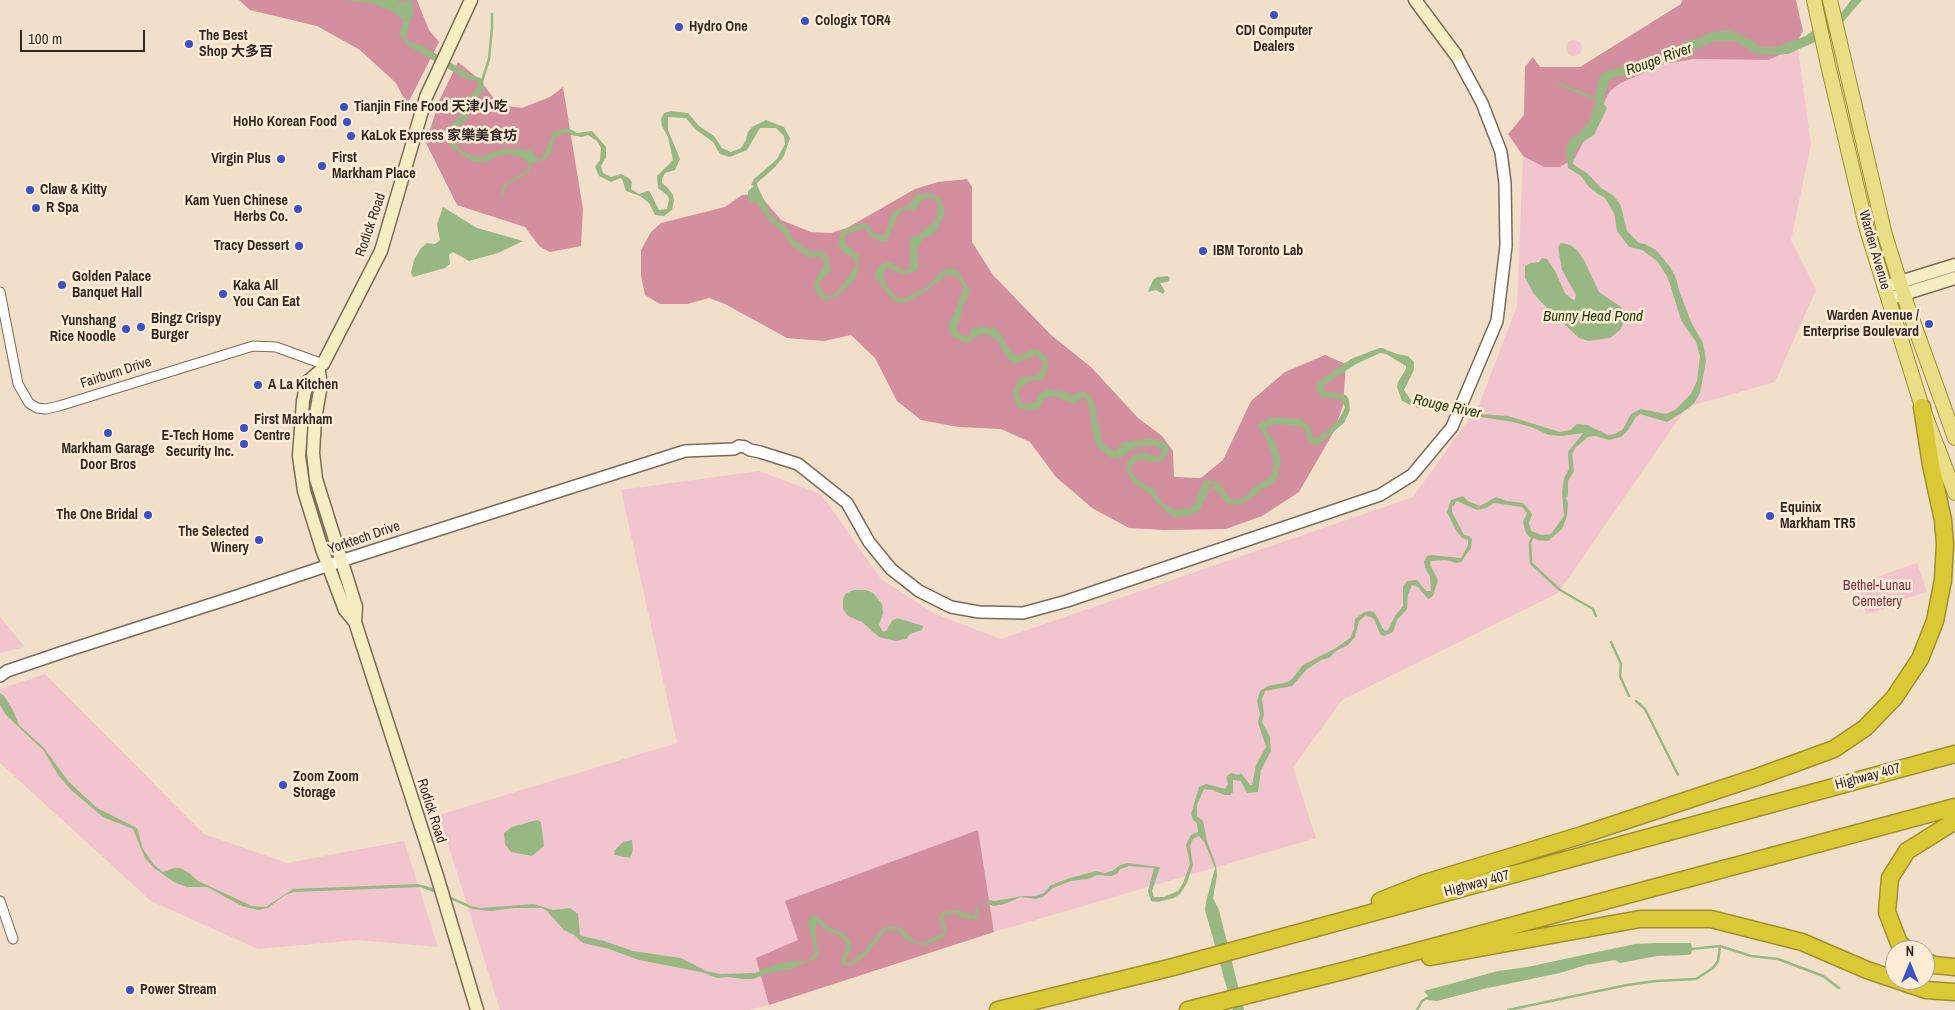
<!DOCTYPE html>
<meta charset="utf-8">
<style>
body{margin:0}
#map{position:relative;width:1955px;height:1010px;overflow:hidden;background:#f2dfca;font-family:"Archivo Narrow",sans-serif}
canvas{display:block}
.north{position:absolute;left:1885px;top:940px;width:50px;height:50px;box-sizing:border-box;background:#ffecd7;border:1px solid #ac9e8f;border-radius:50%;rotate:0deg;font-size:14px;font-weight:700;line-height:20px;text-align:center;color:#302922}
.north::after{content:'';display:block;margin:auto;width:18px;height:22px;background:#3953c5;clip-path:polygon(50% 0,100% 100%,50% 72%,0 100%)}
.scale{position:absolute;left:20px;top:30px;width:125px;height:22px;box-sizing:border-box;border:2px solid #302922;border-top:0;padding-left:6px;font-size:15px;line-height:18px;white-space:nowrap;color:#302922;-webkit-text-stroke:4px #ffecd7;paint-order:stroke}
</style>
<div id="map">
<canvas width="1955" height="1010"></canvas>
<div class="north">N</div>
<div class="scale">100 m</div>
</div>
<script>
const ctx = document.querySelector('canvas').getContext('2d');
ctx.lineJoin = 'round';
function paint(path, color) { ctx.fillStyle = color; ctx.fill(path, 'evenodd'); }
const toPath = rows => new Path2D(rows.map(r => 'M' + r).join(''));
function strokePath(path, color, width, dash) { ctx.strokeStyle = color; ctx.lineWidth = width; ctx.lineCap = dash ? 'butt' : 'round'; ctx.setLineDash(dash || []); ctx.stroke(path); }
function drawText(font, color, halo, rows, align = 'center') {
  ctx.font = font + ' "Archivo Narrow","Noto Sans SC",sans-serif'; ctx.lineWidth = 5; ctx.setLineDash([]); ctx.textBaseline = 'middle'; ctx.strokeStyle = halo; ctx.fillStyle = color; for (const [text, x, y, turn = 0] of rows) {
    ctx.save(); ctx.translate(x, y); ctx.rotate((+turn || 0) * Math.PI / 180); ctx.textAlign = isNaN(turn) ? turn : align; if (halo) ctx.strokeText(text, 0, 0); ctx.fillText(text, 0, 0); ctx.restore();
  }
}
paint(toPath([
 '1566 48a8 8 0 1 1 16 0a8 8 0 1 1-16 0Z',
 [1797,42,1811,144,1791,240,1816,290,1775,382,1687,407,1558,593,1342,700,1293,767,1316,838,994,932,978,830,798,940,757,958,769,1005,749,1010,500,1010,439,815,677,743,621,490,759,471,821,494,881,579,935,614,1001,639,1413,497,1479,405,1517,306,1523,156,1544,167,1560,167,1575,158,1610,91,1621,83,1664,64,1694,59,1768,60],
 [1917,563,1927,592,1896,602,1889,608,1866,614,1857,584],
 [0,617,25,647,0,653],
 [45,674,204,834,287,863,404,841,438,947,358,940,258,949,151,901,0,763,0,689]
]), '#f2c4cd');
paint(toPath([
 [239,0,417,0,429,30,439,42,407,105,396,83,360,50,317,26,250,10],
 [1682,0,1796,0,1803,31,1797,42,1784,53,1768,60,1694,59,1664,64,1621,83,1610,91,1575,158,1560,167,1544,167,1523,156,1508,134,1524,115,1525,67,1533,57,1540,67,1580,67,1681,4],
 [458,62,479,79,499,105,522,108,550,97,563,87,583,209,581,246,550,252,540,247,525,227,457,205,426,143,439,101],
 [967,179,972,187,972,242,993,275,1051,335,1092,368,1138,418,1162,436,1173,451,1174,477,1201,478,1223,460,1251,401,1285,372,1325,355,1346,364,1343,406,1333,433,1299,492,1262,516,1226,529,1164,530,1129,528,1092,508,1056,477,1030,442,1001,429,958,427,921,420,897,401,875,358,851,335,824,341,787,338,725,304,709,298,687,304,660,304,645,295,641,276,641,250,651,232,661,223,725,207,742,195,759,194,781,220,811,232,831,233,847,228,915,189,938,182],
 [978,830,994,932,769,1005,756,958,798,940,785,901]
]), '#d38f9e');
paint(toPath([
 [343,0,396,0,402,3,410,0,414,10,407,31,406,37,408,41,423,46,471,75,483,79,484,90,474,101,466,121,455,127,452,131,454,143,462,151,473,156,482,157,502,149,521,149,532,151,537,158,540,159,545,153,553,132,568,128,577,133,592,131,606,147,606,157,601,166,603,173,611,177,621,174,629,178,632,182,631,189,639,194,647,191,650,192,659,210,667,209,669,199,667,195,658,188,657,176,673,160,668,137,662,126,661,119,664,113,671,111,688,113,699,126,714,136,722,148,731,152,741,148,746,140,748,132,752,127,766,120,784,127,790,138,784,156,775,167,757,183,757,185,771,215,790,231,791,237,794,240,811,252,821,251,828,256,830,262,830,272,823,278,819,285,825,296,833,295,838,291,856,266,853,257,845,254,839,246,839,235,845,229,863,223,869,226,874,234,885,235,892,213,900,208,908,206,915,196,923,193,934,194,941,199,945,213,934,234,924,238,917,249,918,269,911,273,903,275,890,268,886,268,883,274,884,282,897,298,903,299,928,286,943,270,952,268,958,271,970,291,962,309,960,320,956,327,959,334,969,337,972,329,975,327,994,328,999,332,1011,352,1017,356,1025,354,1032,349,1039,350,1046,357,1048,365,1044,378,1041,380,1029,381,1021,387,1018,394,1023,405,1036,402,1038,395,1047,389,1066,392,1072,396,1080,392,1086,392,1091,396,1096,408,1097,421,1101,433,1101,442,1114,451,1116,451,1122,443,1127,442,1150,438,1165,442,1168,446,1169,450,1166,456,1162,461,1152,462,1141,459,1136,461,1131,467,1132,473,1140,482,1154,489,1162,503,1176,510,1189,508,1195,504,1201,487,1204,482,1210,480,1219,483,1231,500,1234,500,1245,497,1255,486,1265,481,1273,472,1274,461,1266,438,1258,427,1259,423,1274,417,1300,419,1309,425,1313,438,1319,437,1336,423,1342,414,1345,407,1341,399,1323,397,1319,394,1316,388,1317,383,1351,359,1379,348,1383,348,1386,350,1397,354,1408,356,1414,362,1414,370,1404,390,1411,400,1435,402,1480,414,1508,416,1560,432,1570,430,1577,424,1587,425,1608,435,1615,434,1623,429,1631,414,1641,409,1666,414,1675,410,1691,394,1697,381,1700,356,1696,342,1681,320,1668,278,1657,261,1642,250,1629,247,1617,231,1614,213,1605,198,1598,194,1589,187,1581,176,1568,168,1566,148,1570,139,1579,134,1590,120,1596,99,1584,96,1554,83,1562,84,1595,97,1599,78,1605,72,1634,63,1646,62,1655,57,1672,50,1687,50,1688,48,1682,44,1685,41,1694,40,1712,32,1729,30,1752,40,1761,47,1777,47,1805,36,1843,11,1851,0,1862,0,1844,21,1826,37,1788,54,1769,55,1755,53,1735,41,1715,41,1654,68,1628,75,1615,77,1610,80,1605,94,1604,104,1607,108,1594,135,1584,141,1575,151,1573,164,1588,174,1601,188,1614,196,1621,206,1627,231,1639,243,1645,244,1656,250,1670,267,1676,278,1679,290,1691,322,1703,343,1706,361,1700,393,1695,402,1689,408,1667,422,1640,414,1636,417,1628,430,1621,437,1609,440,1595,436,1588,437,1576,447,1572,454,1574,471,1568,481,1568,495,1566,498,1568,503,1567,516,1562,529,1548,541,1538,540,1528,536,1525,531,1523,522,1527,513,1522,507,1494,503,1486,508,1477,510,1457,501,1452,507,1452,512,1464,535,1469,536,1472,539,1471,548,1461,562,1456,563,1446,560,1431,561,1430,565,1438,580,1433,596,1428,599,1418,587,1412,585,1408,595,1407,609,1397,620,1393,632,1384,636,1380,634,1374,619,1366,615,1359,621,1355,637,1348,645,1336,651,1329,658,1321,660,1307,669,1292,686,1265,691,1262,699,1264,714,1262,722,1270,737,1271,751,1261,770,1258,792,1247,793,1241,781,1233,780,1233,792,1230,795,1225,795,1212,790,1204,789,1197,805,1197,816,1203,821,1207,841,1216,865,1217,876,1213,898,1219,910,1244,1010,1233,1010,1205,910,1206,902,1215,868,1205,843,1199,836,1193,839,1190,846,1193,865,1187,883,1180,894,1174,898,1158,902,1151,901,1148,891,1154,868,1129,866,1120,869,1118,873,1112,876,1097,875,1088,879,1071,881,1053,888,1043,897,1036,899,1021,897,1004,904,994,906,988,904,981,907,978,909,978,918,975,920,961,917,956,913,945,915,943,919,947,929,944,937,924,946,913,943,903,937,899,930,885,931,866,955,856,963,847,966,841,963,847,945,845,940,836,934,825,930,818,922,816,924,815,934,819,954,817,958,791,969,768,973,753,979,743,979,727,977,717,978,701,972,639,960,609,949,583,943,574,935,564,930,547,911,542,908,515,908,490,911,472,909,441,895,420,887,294,892,285,895,268,908,258,910,242,906,207,887,187,887,174,882,154,868,145,858,133,829,103,817,71,790,58,775,44,751,6,715,0,705,0,693,4,696,13,710,19,725,44,748,68,781,97,808,137,828,143,849,154,865,163,872,174,868,180,868,189,873,198,881,252,906,266,907,293,889,418,884,433,888,471,906,481,908,534,904,553,910,570,908,578,914,580,935,582,936,604,941,633,951,681,958,706,971,720,974,755,973,774,965,793,961,807,961,812,957,815,952,808,922,812,916,815,915,822,920,828,927,843,933,851,941,851,948,844,962,849,963,862,953,884,927,900,927,915,941,923,943,944,932,939,919,941,912,957,910,974,916,976,908,984,905,989,900,995,901,1023,896,1035,896,1044,893,1051,885,1070,878,1096,871,1105,873,1112,871,1120,865,1128,863,1160,867,1152,891,1154,897,1164,897,1178,891,1183,883,1190,864,1186,845,1191,835,1198,832,1197,823,1193,820,1191,814,1199,787,1206,784,1225,789,1228,784,1226,777,1231,773,1239,775,1241,773,1250,785,1252,785,1256,765,1266,747,1258,722,1260,714,1257,701,1260,691,1268,686,1288,682,1292,679,1303,665,1336,648,1350,638,1354,629,1355,619,1364,612,1370,611,1375,613,1383,629,1385,631,1388,630,1395,616,1403,606,1403,587,1407,581,1417,580,1426,591,1431,591,1430,576,1426,570,1424,562,1427,556,1432,555,1461,558,1468,545,1468,540,1462,538,1456,530,1447,512,1451,500,1463,496,1468,501,1480,506,1496,497,1507,501,1523,503,1531,512,1532,515,1529,523,1531,531,1542,535,1551,534,1564,516,1562,492,1564,478,1569,469,1568,452,1583,433,1563,436,1549,435,1531,427,1513,422,1436,410,1430,407,1418,408,1411,405,1402,401,1397,387,1398,382,1406,369,1406,366,1386,354,1380,353,1356,364,1324,385,1324,389,1326,392,1346,395,1349,400,1350,410,1344,423,1318,445,1313,445,1308,441,1305,429,1302,427,1278,424,1267,426,1266,431,1275,442,1281,460,1277,478,1273,483,1262,489,1244,503,1232,505,1225,502,1218,491,1212,489,1211,487,1215,485,1211,483,1208,488,1209,491,1199,511,1188,516,1173,517,1162,508,1151,495,1134,483,1126,469,1127,462,1134,455,1144,452,1157,457,1161,454,1162,449,1152,445,1135,447,1120,458,1111,458,1097,447,1092,430,1090,411,1086,398,1082,398,1075,404,1057,397,1049,396,1043,400,1040,407,1036,410,1025,410,1019,408,1014,399,1013,391,1018,380,1022,377,1036,376,1041,371,1043,364,1037,355,1013,364,1008,359,1009,357,1005,355,998,341,989,335,982,334,966,343,951,336,948,325,953,316,964,288,958,277,946,275,928,290,907,302,898,303,891,298,875,277,875,272,880,265,887,262,892,262,901,270,907,270,910,268,910,239,913,236,917,236,936,220,939,205,935,199,924,198,915,210,904,210,898,214,887,241,879,241,870,236,865,228,863,228,845,235,844,238,846,247,851,247,853,251,859,254,858,272,854,280,838,296,825,300,818,296,814,287,816,280,825,264,822,258,816,256,810,258,792,246,784,234,768,219,756,202,751,203,748,199,748,191,754,186,751,185,754,179,777,159,785,144,784,136,776,128,760,128,747,150,730,157,720,154,713,142,695,129,686,118,668,117,668,130,680,159,675,170,665,173,662,179,662,183,667,187,673,195,674,200,672,210,664,216,655,215,649,203,640,196,626,191,622,179,620,178,611,182,599,176,595,167,600,160,601,148,597,141,588,135,582,137,571,135,566,132,554,139,552,150,546,159,530,164,525,159,510,154,497,156,487,162,472,161,451,147,446,137,447,129,468,108,469,100,479,84,475,80,468,80,408,46,399,34,404,19,399,17,394,12,372,3],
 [443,207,477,228,523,241,498,253,469,261,453,252,449,255,450,264,445,268,413,277,411,273,414,260,421,248,427,243,435,244,440,240,437,224],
 [1561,243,1570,245,1577,250,1584,260,1599,292,1621,307,1625,313,1625,320,1620,330,1610,338,1588,341,1579,338,1544,305,1534,294,1525,278,1525,266,1531,263,1539,262,1542,258,1547,259,1555,271,1565,293,1572,299,1575,300,1576,295,1562,270,1558,247],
 [1168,276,1170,279,1167,282,1160,283,1165,291,1163,294,1156,290,1148,292,1153,280,1157,277],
 [854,590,866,590,873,593,882,604,883,613,879,625,883,632,886,631,892,621,897,618,923,626,922,630,910,634,906,639,895,641,879,637,862,622,848,616,843,609,843,600,845,594],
 [537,820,541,822,544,846,532,856,511,852,505,844,504,833,512,827],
 [632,840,633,850,630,858,615,855,614,851,623,842],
 [1657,943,1691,943,1692,949,1691,954,1688,955,1657,956,1620,963,1615,960,1586,965,1560,973,1483,989,1437,1001,1427,1000,1428,996,1424,991,1498,971,1527,967,1635,944]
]), '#97b882');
strokePath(toPath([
 [482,81,489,59,492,28,492,14],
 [502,195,505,185,527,172,531,163],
 [1532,538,1530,543,1531,563,1560,590,1593,609,1596,616],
 [1611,642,1621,664,1620,676,1629,696],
 [1636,701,1645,709,1678,775],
 [1692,949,1720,946,1751,956,1778,959,1823,976,1839,988],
 [1417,1010,1422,1001,1427,998],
 [1508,1010,1627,985,1656,981,1696,979,1713,968,1718,961,1720,946]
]), '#97b882', 2.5);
const minor = toPath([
 [0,292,18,384,29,403,37,408,46,409,59,406,253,346,276,347,323,364],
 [0,901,13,939]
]);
const tertiary = toPath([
 [0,676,7,671,69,650,237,596,350,558,685,451,734,449,739,446,745,447,750,450,760,452,798,464,847,503,869,542,891,569,919,591,951,607,979,612,1023,613,1067,601,1380,495,1412,475,1452,427,1497,321,1506,246,1505,183,1501,152,1482,103,1456,55]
]);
const secondary = toPath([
 [1415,0,1456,55],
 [1884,287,1955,265],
 [1888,299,1955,278],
 [323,364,381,251,426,97,471,0],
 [355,622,345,610,322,549,304,491,299,456,303,401,307,382,319,372,321,385,315,419,313,453,316,479,356,607,355,622,437,876,477,1010]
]);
const primary = toPath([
 [1814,0,1828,65,1867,230,1922,407,1955,493],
 [1830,0,1885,235,1907,305,1955,438]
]);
const motorway = toPath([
 [1380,901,1425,883,1582,835,1760,776,1834,749,1865,728,1894,698,1920,659,1935,621,1943,580,1945,544,1943,520,1931,465,1922,407],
 [1907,950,1899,943,1887,912,1890,878,1907,851,1955,821],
 [1430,957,1640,919,1711,919,1802,942,1867,970,1926,990,1955,992],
 [1925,961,1934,965,1955,967],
 [998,1010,1173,967,1955,754],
 [1188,1010,1347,970,1955,807]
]);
strokePath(minor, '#7b6a58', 11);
strokePath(tertiary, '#7b6a58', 14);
strokePath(secondary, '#7b6a58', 15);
strokePath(primary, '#9f902e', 16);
strokePath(motorway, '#9f902e', 19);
strokePath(minor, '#fff', 9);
strokePath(tertiary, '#fff', 11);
strokePath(secondary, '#f4eec2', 12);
strokePath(primary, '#e9de86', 14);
strokePath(motorway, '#dbc835', 16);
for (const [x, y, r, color] of [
 [1274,15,5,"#3953c5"],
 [805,21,5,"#3953c5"],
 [679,27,5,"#3953c5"],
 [189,44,5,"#3953c5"],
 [344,107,5,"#3953c5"],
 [347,122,5,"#3953c5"],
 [351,136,5,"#3953c5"],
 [281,159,5,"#3953c5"],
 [322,166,5,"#3953c5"],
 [30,190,5,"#3953c5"],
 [36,208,5,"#3953c5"],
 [298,209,5,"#3953c5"],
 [299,246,5,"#3953c5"],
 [1203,251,5,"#3953c5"],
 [62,285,5,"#3953c5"],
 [223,294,5,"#3953c5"],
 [1929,324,5,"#3953c5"],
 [141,327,5,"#3953c5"],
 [126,329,5,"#3953c5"],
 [258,385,5,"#3953c5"],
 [244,428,5,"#3953c5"],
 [108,433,5,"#3953c5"],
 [244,444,5,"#3953c5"],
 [148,515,5,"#3953c5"],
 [1770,516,5,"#3953c5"],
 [259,540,5,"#3953c5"],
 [283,785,5,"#3953c5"],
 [130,990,5,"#3953c5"]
]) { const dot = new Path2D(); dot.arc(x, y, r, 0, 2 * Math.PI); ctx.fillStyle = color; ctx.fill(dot); strokePath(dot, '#ffecd7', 2); }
drawText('bold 14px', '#302922', '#ffecd7', [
 ["Cologix TOR4",815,21],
 ["Hydro One",689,27],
 ["CDI Computer",1274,31,"center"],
 ["Dealers",1274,47,"center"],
 ["The Best",199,36],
 ["Shop 大多百",199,52],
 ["Tianjin Fine Food 天津小吃",354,107],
 ["HoHo Korean Food",337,122,"right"],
 ["KaLok Express 家樂美食坊",361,136],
 ["First",332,158],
 ["Markham Place",332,174],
 ["Virgin Plus",271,159,"right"],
 ["Claw & Kitty",40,190],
 ["Kam Yuen Chinese",288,201,"right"],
 ["Herbs Co.",288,217,"right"],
 ["R Spa",46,208],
 ["Tracy Dessert",289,246,"right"],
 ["IBM Toronto Lab",1213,251],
 ["Golden Palace",72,277],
 ["Banquet Hall",72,293],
 ["Kaka All",233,286],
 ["You Can Eat",233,302],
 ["Warden Avenue /",1919,316,"right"],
 ["Enterprise Boulevard",1919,332,"right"],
 ["Bingz Crispy",151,319],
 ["Burger",151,335],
 ["Yunshang",116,321,"right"],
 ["Rice Noodle",116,337,"right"],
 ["A La Kitchen",268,385],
 ["First Markham",254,420],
 ["Centre",254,436],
 ["E-Tech Home",234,436,"right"],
 ["Security Inc.",234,452,"right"],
 ["Markham Garage",108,449,"center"],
 ["Door Bros",108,465,"center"],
 ["Equinix",1780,508],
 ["Markham TR5",1780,524],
 ["The One Bridal",138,515,"right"],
 ["The Selected",249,532,"right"],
 ["Winery",249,548,"right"],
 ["Zoom Zoom",293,777],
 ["Storage",293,793],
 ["Power Stream",140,990]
], 'left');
drawText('14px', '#302922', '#ffecd7', [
 ["Rodick Road",371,225,-71],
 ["Warden Avenue",1874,250,74],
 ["Fairburn Drive",116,373,-18],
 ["Yorktech Drive",364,538,-19],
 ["Highway 407",1868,777,-15],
 ["Rodick Road",431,811,72],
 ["Highway 407",1477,884,-15]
]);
drawText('14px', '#802e46', '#ffecd7', [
 ["Bethel-Lunau",1877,586],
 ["Cemetery",1877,602]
]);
drawText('italic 15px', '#1b3900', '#ffecd7', [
 ["Rouge River",1659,60,-20],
 ["Bunny Head Pond",1593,317],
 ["Rouge River",1447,407,12]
]);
</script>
